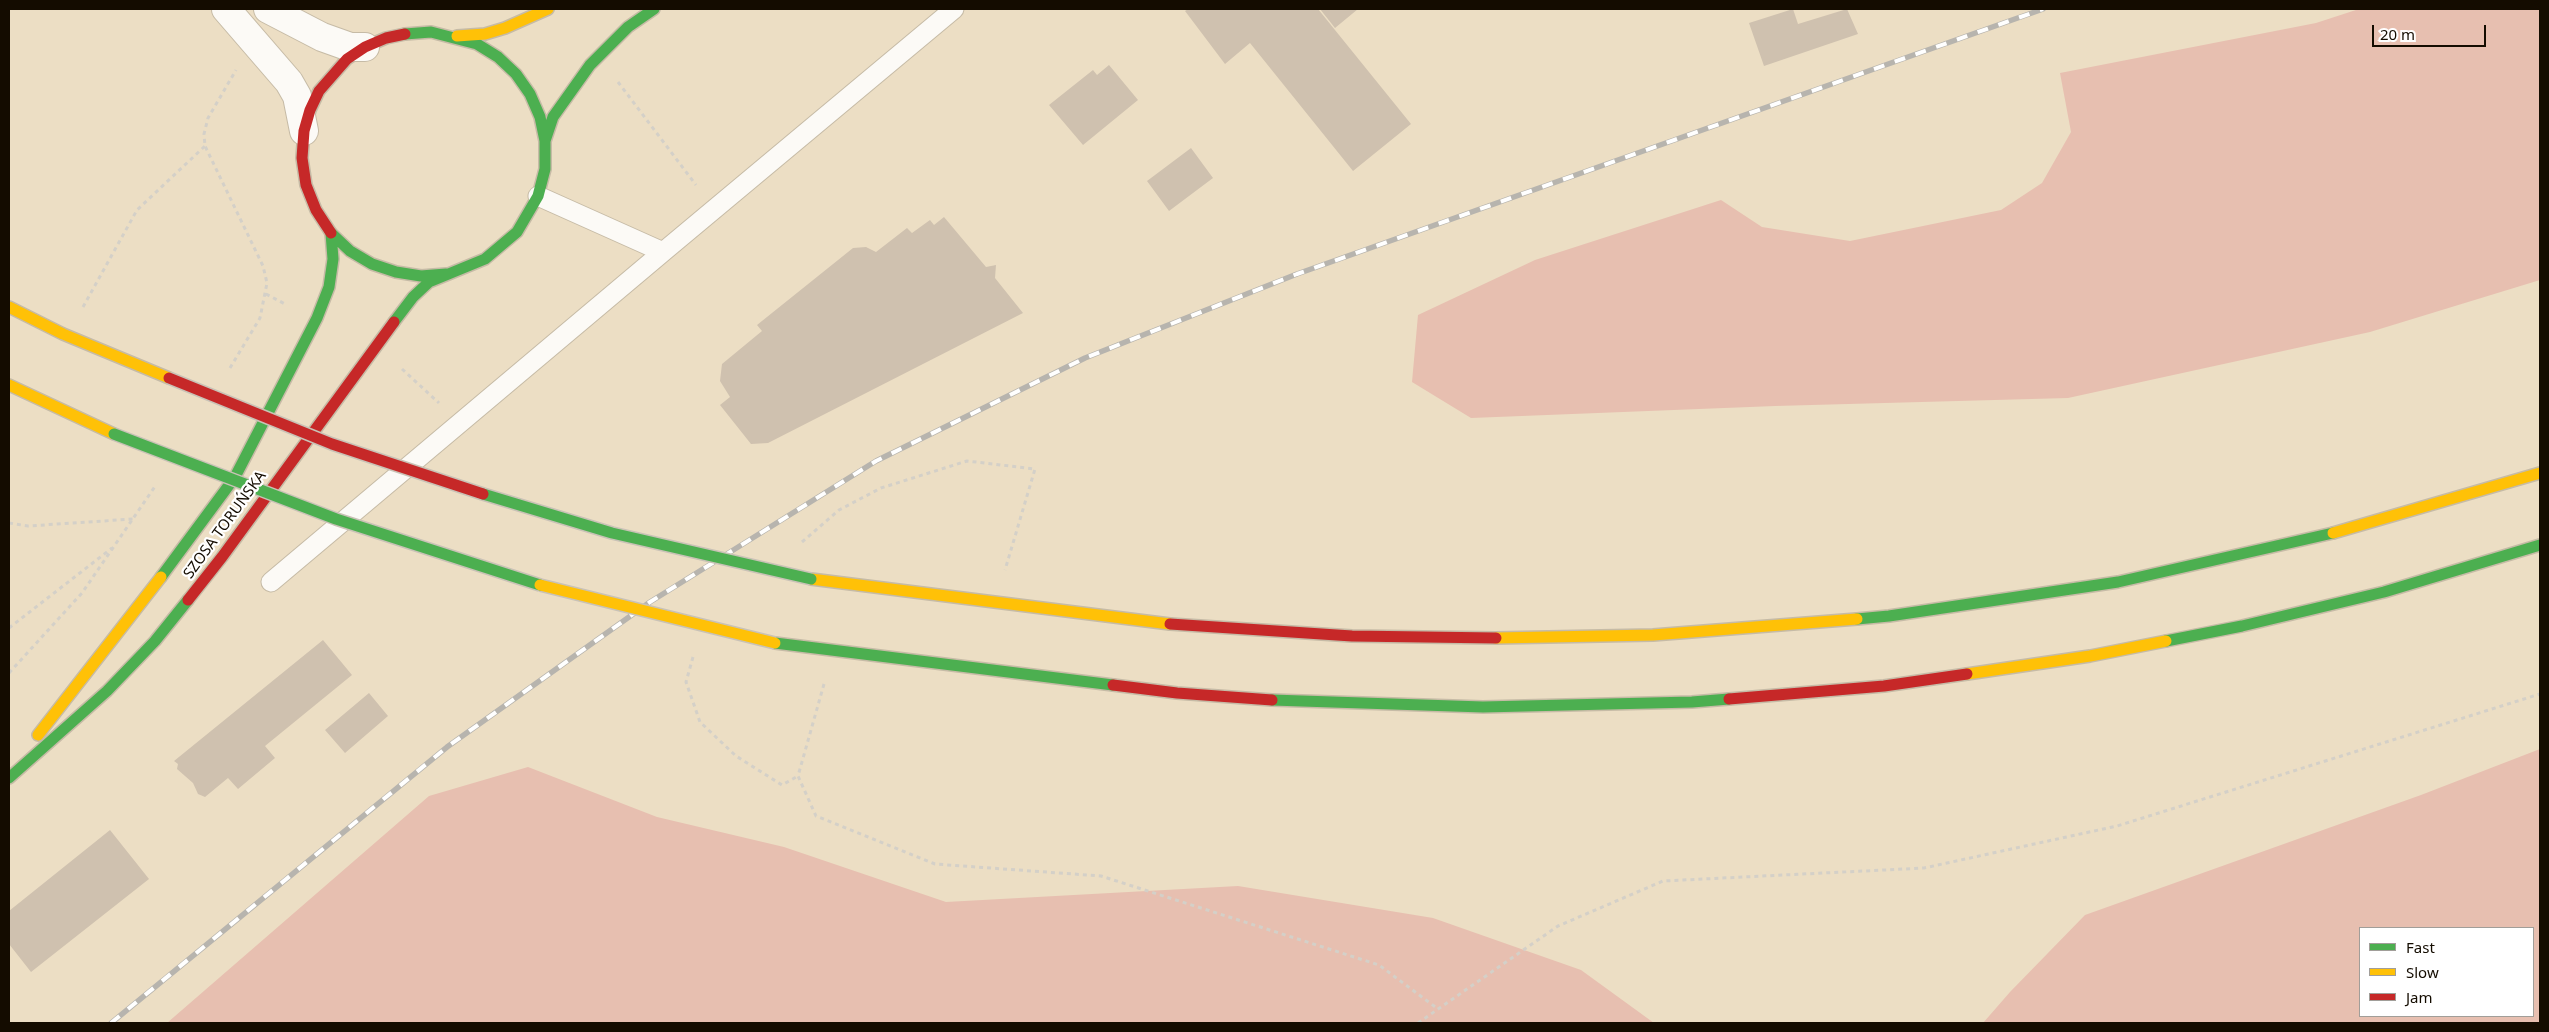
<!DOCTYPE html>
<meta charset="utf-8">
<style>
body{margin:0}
#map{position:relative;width:2549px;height:1032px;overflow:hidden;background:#ecdec4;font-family:"Noto Sans",sans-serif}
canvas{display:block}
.frame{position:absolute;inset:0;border:10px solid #140c00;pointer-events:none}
.legend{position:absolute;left:2359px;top:927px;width:175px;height:90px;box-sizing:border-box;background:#fff;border:1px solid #a19e99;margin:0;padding:6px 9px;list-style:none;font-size:15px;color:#140c00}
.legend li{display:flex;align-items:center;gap:10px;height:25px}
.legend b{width:25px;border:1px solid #a19e99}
.scale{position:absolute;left:2372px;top:25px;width:114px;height:22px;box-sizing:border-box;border:2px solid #140c00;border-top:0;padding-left:6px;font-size:15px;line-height:18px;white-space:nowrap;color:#140c00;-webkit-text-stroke:4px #fff;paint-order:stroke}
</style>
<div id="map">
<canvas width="2549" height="1032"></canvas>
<div class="frame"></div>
<ul class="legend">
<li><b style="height:6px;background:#4caf50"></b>Fast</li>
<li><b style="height:6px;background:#ffc107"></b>Slow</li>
<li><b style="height:6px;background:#c62828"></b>Jam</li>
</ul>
<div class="scale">20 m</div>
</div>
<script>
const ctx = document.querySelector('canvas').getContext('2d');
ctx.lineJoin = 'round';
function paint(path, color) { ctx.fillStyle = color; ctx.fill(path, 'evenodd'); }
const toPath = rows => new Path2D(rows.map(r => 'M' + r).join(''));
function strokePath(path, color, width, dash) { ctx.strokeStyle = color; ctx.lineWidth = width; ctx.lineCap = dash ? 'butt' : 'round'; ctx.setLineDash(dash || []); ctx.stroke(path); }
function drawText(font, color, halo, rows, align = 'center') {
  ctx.font = font + ' "Noto Sans",sans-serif'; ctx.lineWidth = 4.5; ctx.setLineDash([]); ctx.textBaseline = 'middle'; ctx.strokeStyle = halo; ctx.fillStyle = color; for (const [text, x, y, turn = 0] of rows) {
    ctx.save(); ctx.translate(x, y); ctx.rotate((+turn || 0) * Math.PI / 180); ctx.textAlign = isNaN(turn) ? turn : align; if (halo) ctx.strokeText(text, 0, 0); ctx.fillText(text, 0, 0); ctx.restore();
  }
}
paint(toPath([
 [2359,9,2540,9,2540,280,2370,332,2068,398,1775,406,1471,418,1412,382,1418,315,1535,260,1721,200,1762,227,1850,241,2001,210,2042,183,2071,132,2060,73,2316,23],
 [2540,749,2540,1023,1983,1023,2010,992,2085,915,2421,795],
 [2360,928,2533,928,2533,1016,2360,1016],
 [528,767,657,817,784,847,946,902,1238,886,1433,918,1581,970,1654,1023,167,1023,429,796]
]), '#e7bfb0');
paint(toPath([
 [1188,9,1318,9,1411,124,1353,171,1250,43,1225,64,1185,11],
 [1320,9,1358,9,1335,28],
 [1793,9,1798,24,1847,9,1858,34,1764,66,1749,23],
 [1109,65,1138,100,1083,145,1049,105,1093,70,1097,75],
 [1191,148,1213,178,1169,211,1147,181],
 [944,217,986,267,996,265,995,278,1023,313,768,443,751,444,720,405,730,397,720,381,722,364,762,331,757,325,853,248,866,247,876,252,907,228,912,233,930,220,934,225],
 [323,640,352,675,265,746,275,758,238,789,228,778,205,797,198,794,193,783,177,769,178,764,174,761],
 [369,693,388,716,345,753,325,730],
 [110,830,149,879,31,972,9,944,9,911]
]), '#cfc1af');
const lane = toPath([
 [538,196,663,252,954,9],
 [271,582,663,252]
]);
const street = toPath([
 [226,9,289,82,297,96,304,131],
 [268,9,322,37,350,47,365,47]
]);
const fast = toPath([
 [545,141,553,117,590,65,628,27,654,9],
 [331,233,350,251,372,264,396,272,421,276,446,274],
 [394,322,413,297,429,282,485,259,517,232,538,196,545,169,545,141,540,117,530,94,516,74,498,57,477,44,431,32,405,34],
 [161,577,235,477,317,318,329,287,333,259,331,233],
 [1857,619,1889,616,2118,582,2333,533],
 [2166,641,2242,626,2384,592,2540,545],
 [775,643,1113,685],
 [1272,700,1483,707,1692,702,1729,699],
 [9,778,107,691,155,641,188,600]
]);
const slow = toPath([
 [457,36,485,34,505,28,548,9],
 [9,307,63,334,169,378],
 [9,385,114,434],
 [2333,533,2540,473],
 [811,579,1170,624],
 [1496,638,1653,635,1857,619],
 [1967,674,2090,656,2166,641],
 [38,735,161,577]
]);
const jam = toPath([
 [331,233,316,210,306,185,302,158,304,131,310,110,319,91,347,59,365,47,386,38,405,34],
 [188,600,222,557,394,322],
 [1170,624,1352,636,1496,638],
 [1113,685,1177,693,1272,700],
 [1729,699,1884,686,1967,674]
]);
strokePath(lane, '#c6bba6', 21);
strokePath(street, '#c6bba6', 30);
strokePath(fast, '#c6bba6', 14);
strokePath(slow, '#c6bba6', 14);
strokePath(jam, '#c6bba6', 14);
strokePath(toPath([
 [618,82,696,185],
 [266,294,285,304],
 [83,307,137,210,205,146],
 [230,368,260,318,267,283,263,266,205,146,204,134,208,118,236,70],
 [402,369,439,403],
 [9,523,28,526,133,519],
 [802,542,839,510,881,488,967,461,1035,469,1005,570],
 [9,628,112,548],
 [693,657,686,682,700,722,736,756,782,785,798,776],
 [9,673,82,593,156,485],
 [824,684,798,776,816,816,935,864,1101,876,1379,965,1438,1009],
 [1418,1023,1558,926,1663,881,1924,868,2117,826,2540,694]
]), '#d4d0c8', 3, [4, 4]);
strokePath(lane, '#fcfaf6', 19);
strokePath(street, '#fcfaf6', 28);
strokePath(fast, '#4caf50', 11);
strokePath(slow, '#ffc107', 11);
strokePath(jam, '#c62828', 11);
const rail = toPath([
 [111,1023,447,747,650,602,876,461,1085,358,1297,274,2043,9]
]);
strokePath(rail, '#b7b4ae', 5.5);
strokePath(rail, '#fff', 4, [11]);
const fastBridge = toPath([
 [114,434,336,519,540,585],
 [483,494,612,533,811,579]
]);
const slowBridge = toPath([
 [540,585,775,643]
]);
const jamBridge = toPath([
 [169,378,332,444,483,494]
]);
strokePath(fastBridge, '#c9c2b6', 14, []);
strokePath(slowBridge, '#c9c2b6', 14, []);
strokePath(jamBridge, '#c9c2b6', 14, []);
strokePath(fastBridge, '#4caf50', 11);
strokePath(slowBridge, '#ffc107', 11);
strokePath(jamBridge, '#c62828', 11);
drawText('15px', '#140c00', '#fff', [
 ["SZOSA TORUŃSKA",225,525,-54]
]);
</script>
